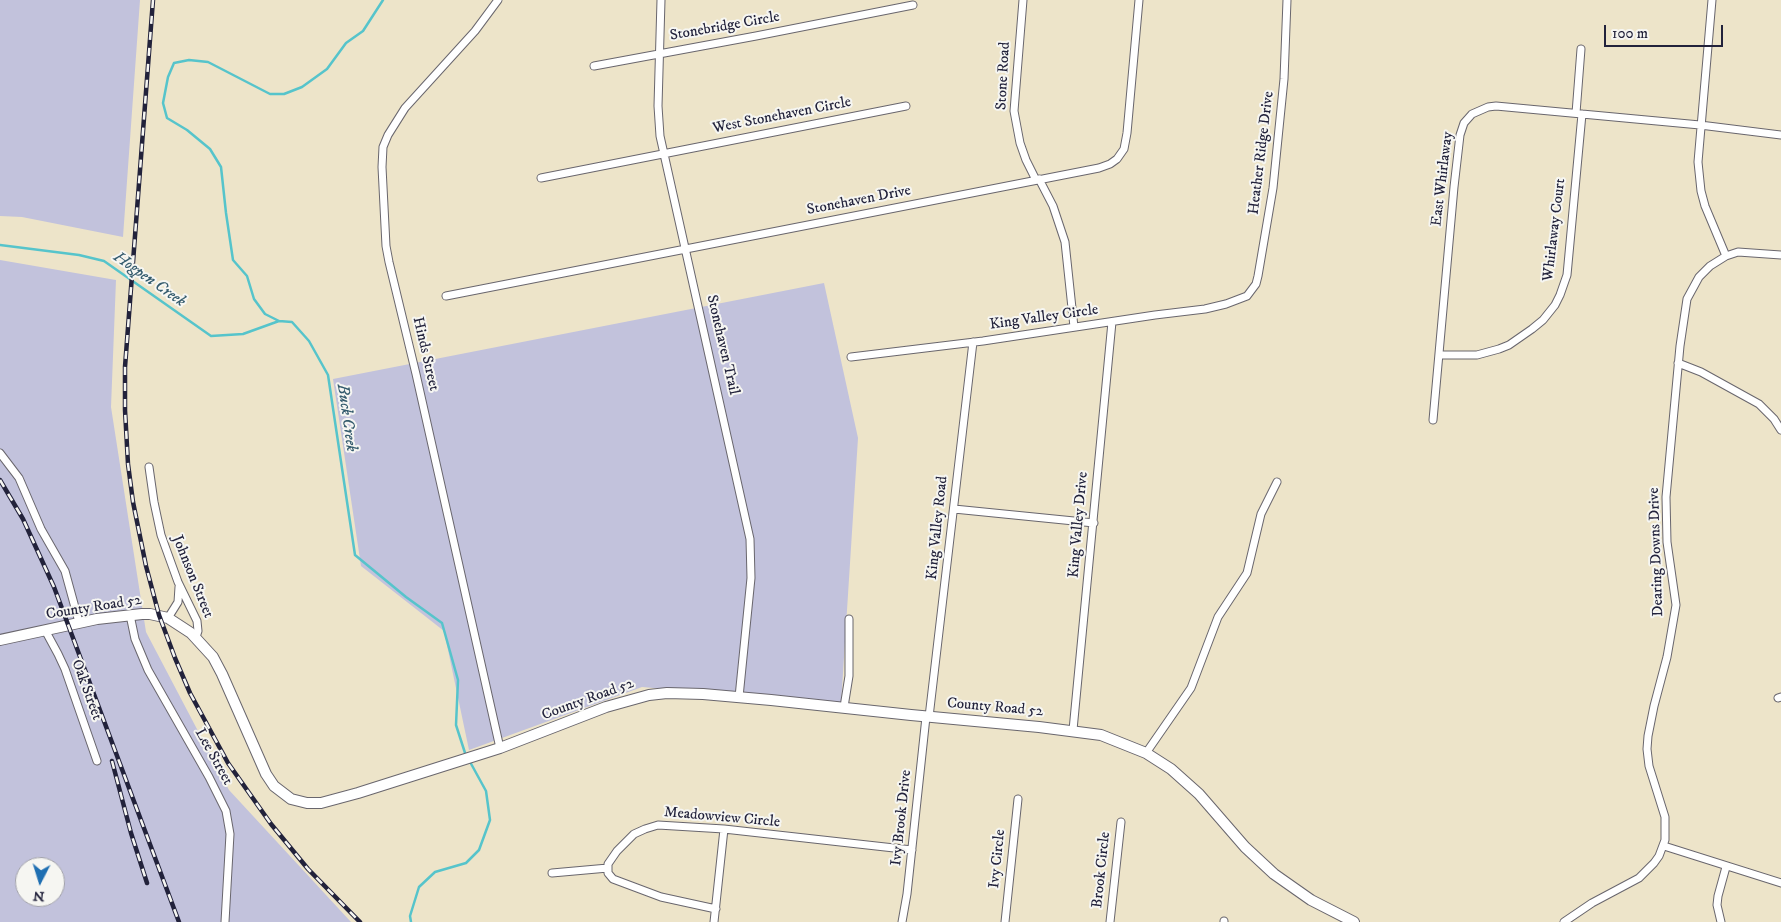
<!DOCTYPE html>
<style>
body{margin:0}
#map{position:relative;width:1781px;height:922px;overflow:hidden;background:#ede4c9;font-family:"IM FELL DW Pica",serif}
canvas{display:block}
.north{position:absolute;left:15px;top:857px;width:50px;height:50px;box-sizing:border-box;background:#f6f6f2;border:1px solid #a1a1a9;border-radius:50%;rotate:185deg;font-size:14px;font-weight:700;line-height:20px;text-align:center;color:#22223b}
.north::after{content:'';display:block;margin:auto;width:18px;height:22px;background:#1f6fb2;clip-path:polygon(50% 0,100% 100%,50% 72%,0 100%)}
.scale{position:absolute;left:1604px;top:25px;width:119px;height:22px;box-sizing:border-box;border:2px solid #22223b;border-top:0;padding-left:6px;font-size:15px;line-height:18px;white-space:nowrap;color:#22223b;-webkit-text-stroke:4px #f6f6f2;paint-order:stroke}
</style>
<div id="map">
<canvas width="1781" height="922"></canvas>
<div class="north">N</div>
<div class="scale">100 m</div>
</div>
<script>
const ctx = document.querySelector('canvas').getContext('2d');
ctx.lineJoin = 'round';
function paint(path, color) { ctx.fillStyle = color; ctx.fill(path, 'evenodd'); }
const toPath = rows => new Path2D(rows.map(r => 'M' + r).join(''));
function strokePath(path, color, width, dash) { ctx.strokeStyle = color; ctx.lineWidth = width; ctx.lineCap = dash ? 'butt' : 'round'; ctx.setLineDash(dash || []); ctx.stroke(path); }
function drawText(font, color, halo, rows, align = 'center') {
  ctx.font = font + ' "IM FELL DW Pica",serif'; ctx.lineWidth = 4; ctx.setLineDash([]); ctx.textBaseline = 'middle'; ctx.strokeStyle = halo; ctx.fillStyle = color; for (const [text, x, y, turn = 0] of rows) {
    ctx.save(); ctx.translate(x, y); ctx.rotate((+turn || 0) * Math.PI / 180); ctx.textAlign = isNaN(turn) ? turn : align; if (halo) ctx.strokeText(text, 0, 0); ctx.fillText(text, 0, 0); ctx.restore();
  }
}
paint(toPath([
 [0,0,140,0,123,237,22,217,0,216],
 [0,260,116,280,111,407,146,632,229,790,351,922,0,922],
 [25,867,55,867,55,897,25,897],
 [824,283,858,438,841,704,642,687,469,750,444,631,361,566,333,379]
]), '#c2c2dc');
strokePath(toPath([
 [383,0,363,31,346,43,327,69,302,87,284,94,270,94,208,62,189,60,174,63,168,77,163,103,167,118,187,130,210,149,221,167,226,213,233,260,247,276,254,299,265,314,279,321,292,322,309,341,328,375,355,555,406,597,442,623,458,680,456,725,466,756],
 [0,245,79,255,104,261,211,336,243,334,279,321],
 [411,922,410,916,419,887,435,872,466,863,479,850,490,820,486,791,469,760]
]), '#56c4cb', 2.5);
const street = toPath([
 [498,0,475,31,405,108,388,135,383,147,382,167,386,246,389,262,416,374,500,748],
 [661,0,658,106,660,136,750,539,751,578,739,697],
 [1023,0,1014,111,1020,143,1026,160,1036,180],
 [1712,0,1698,162,1701,191,1705,206,1726,256],
 [594,66,756,36,913,5],
 [1576,113,1581,49],
 [541,178,906,106],
 [1039,179,1053,206,1065,242,1074,327],
 [446,296,1099,168,1110,164,1117,159,1124,149,1127,133,1139,0],
 [1439,355,1477,355,1499,349,1509,345,1532,329,1543,320,1555,305,1560,295,1567,275,1582,114],
 [851,357,983,341,1155,315,1205,309,1226,304,1247,296,1256,284,1258,276,1273,188,1284,79,1287,0],
 [1678,363,1701,372,1759,404,1774,419,1781,430],
 [1433,420,1454,187,1460,135,1464,123,1472,114,1488,107,1496,106,1700,125,1781,135],
 [0,453,19,478,41,529,65,571,79,622],
 [149,467,154,502,161,535,178,582,197,621,198,631,196,637],
 [954,509,1094,523],
 [130,615,135,639,148,670,209,777,226,811,230,834,225,922],
 [168,618,178,602,179,587],
 [45,630,58,654,65,669,97,761],
 [1778,698,1781,697],
 [844,707,849,676,849,619],
 [929,717,973,342],
 [1073,730,1112,322],
 [1146,753,1191,688,1218,617,1247,573,1261,514,1277,482],
 [1664,846,1781,883],
 [552,873,608,868],
 [716,909,661,897,613,879,608,873,608,864,617,851,634,834,645,829,658,825,724,829,912,850],
 [714,922,724,829],
 [902,922,907,894,926,717],
 [1005,922,1018,799],
 [1110,922,1121,822],
 [1224,922,1224,921],
 [1564,922,1592,903,1639,878,1654,863,1659,856,1665,840,1665,817,1649,766,1647,749,1648,736,1654,706,1667,657,1676,605,1667,542,1666,497,1680,346,1687,299,1699,277,1710,266,1726,256,1738,252,1781,255],
 [1721,922,1717,905,1718,896,1726,867]
]);
const secondary = toPath([
 [0,640,97,619,142,614,150,614,168,618,191,633,213,657,222,674,266,774,274,786,291,799,307,803,321,803,358,793,500,748,606,707,649,695,667,693,703,694,771,700,911,715,1039,727,1101,735,1146,753,1171,769,1199,794,1245,847,1274,874,1311,900,1354,922]
]);
strokePath(street, '#69666d', 9);
strokePath(secondary, '#69666d', 12);
strokePath(street, '#fff', 7);
strokePath(secondary, '#fff', 10);
const rail = toPath([
 [153,0,125,367,125,410,128,464,133,502,146,566,159,615,175,658,190,693,228,763,271,824,308,869,360,922],
 [0,480,23,519,54,587,179,922],
 [112,761,131,833,147,883]
]);
strokePath(rail, '#22223b', 4.5);
strokePath(rail, '#f6f6f2', 2.5, [8]);
drawText('15px', '#22223b', '#f6f6f2', [
 ["Stonebridge Circle",725,27,-10],
 ["Stone Road",1004,76,-87],
 ["West Stonehaven Circle",782,116,-11],
 ["Heather Ridge Drive",1262,153,-83],
 ["East Whirlaway",1443,179,-83],
 ["Stonehaven Drive",859,201,-11],
 ["Whirlaway Court",1555,230,-83],
 ["King Valley Circle",1044,318,-8],
 ["Stonehaven Trail",722,345,77],
 ["Hinds Street",425,354,77],
 ["King Valley Drive",1079,525,-85],
 ["King Valley Road",938,528,-84],
 ["Dearing Downs Drive",1657,552,-92],
 ["Johnson Street",192,577,68],
 ["County Road 52",94,608,-9],
 ["Oak Street",86,690,70],
 ["County Road 52",588,700,-20],
 ["County Road 52",995,708,5],
 ["Lee Street",213,757,61],
 ["Meadowview Circle",722,818,5],
 ["Ivy Brook Drive",902,818,-84],
 ["Ivy Circle",998,859,-84],
 ["Brook Circle",1102,870,-84]
]);
drawText('italic 16px', '#345b6d', '#f6f6f2', [
 ["Hogpen Creek",149,280,35],
 ["Buck Creek",346,418,82]
]);
</script>
